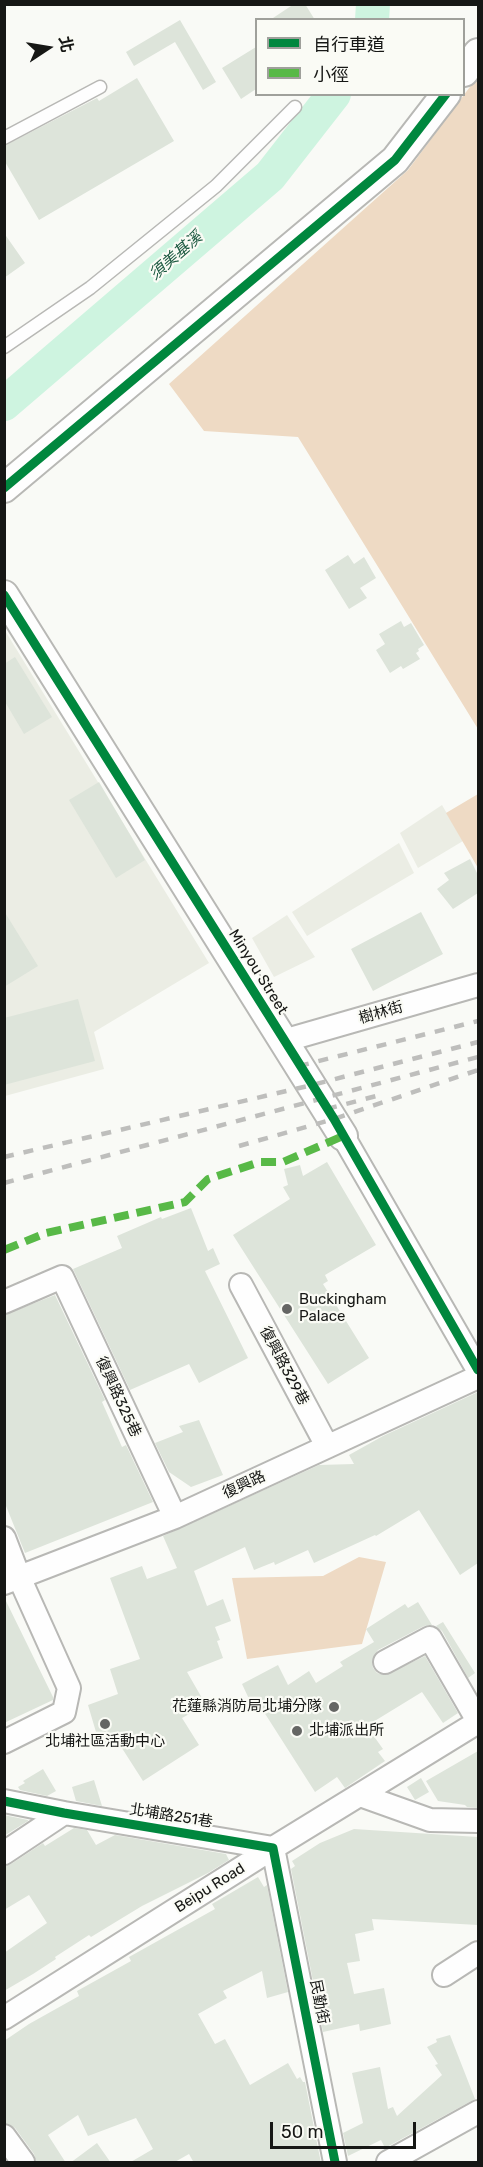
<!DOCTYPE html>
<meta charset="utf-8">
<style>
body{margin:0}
#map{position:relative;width:483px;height:2167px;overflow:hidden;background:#f9faf6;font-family:Rubik,"Noto Sans TC",sans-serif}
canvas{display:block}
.frame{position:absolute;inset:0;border:6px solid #161715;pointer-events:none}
.legend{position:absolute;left:255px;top:18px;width:210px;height:78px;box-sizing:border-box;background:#fafbf5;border:2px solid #9fa09b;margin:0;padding:8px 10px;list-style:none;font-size:18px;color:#161715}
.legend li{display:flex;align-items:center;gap:12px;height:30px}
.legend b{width:30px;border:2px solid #9fa09b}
.north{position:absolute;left:18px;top:18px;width:60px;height:60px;-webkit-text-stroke:4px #fafbf5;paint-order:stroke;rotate:78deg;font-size:16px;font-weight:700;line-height:24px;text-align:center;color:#161715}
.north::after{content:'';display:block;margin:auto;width:21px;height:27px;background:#161715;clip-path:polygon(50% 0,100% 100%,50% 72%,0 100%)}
.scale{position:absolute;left:270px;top:2122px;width:146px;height:27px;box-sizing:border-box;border:3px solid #161715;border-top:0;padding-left:8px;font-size:18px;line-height:21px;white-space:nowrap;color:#161715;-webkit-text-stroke:4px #fafbf5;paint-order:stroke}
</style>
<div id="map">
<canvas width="483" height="2167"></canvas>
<div class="frame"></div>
<ul class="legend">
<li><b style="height:8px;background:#00873e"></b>自行車道</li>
<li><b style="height:8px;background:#58b947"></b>小徑</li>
</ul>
<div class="north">北</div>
<div class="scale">50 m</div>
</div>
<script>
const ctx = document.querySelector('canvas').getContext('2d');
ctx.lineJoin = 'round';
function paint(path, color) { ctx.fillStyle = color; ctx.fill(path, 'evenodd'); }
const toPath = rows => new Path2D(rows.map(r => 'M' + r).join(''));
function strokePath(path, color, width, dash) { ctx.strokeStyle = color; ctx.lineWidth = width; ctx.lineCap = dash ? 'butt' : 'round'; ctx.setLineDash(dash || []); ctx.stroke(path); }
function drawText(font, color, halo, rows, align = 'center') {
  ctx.font = font + ' Rubik,"Noto Sans TC",sans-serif'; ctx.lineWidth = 4.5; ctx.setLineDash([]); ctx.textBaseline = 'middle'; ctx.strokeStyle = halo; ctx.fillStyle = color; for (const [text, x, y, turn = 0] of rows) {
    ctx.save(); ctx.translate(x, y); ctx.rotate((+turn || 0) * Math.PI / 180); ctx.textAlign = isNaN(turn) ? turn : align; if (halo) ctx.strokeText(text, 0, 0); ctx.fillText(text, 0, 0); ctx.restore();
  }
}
paint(toPath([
 [4,629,209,963,94,1032,104,1069,5,1096],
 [442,805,463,841,418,868,400,833],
 [399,843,414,873,307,936,292,912],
 [287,915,315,957,274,977,252,938]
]), '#ebede4');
paint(toPath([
 [478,76,478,729,298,437,204,431,169,384,408,170],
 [478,794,478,868,446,813],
 [359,1557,386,1562,362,1644,247,1659,232,1578,323,1576]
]), '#eedac4');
strokePath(toPath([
 [372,20,373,4],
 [4,404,270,176,334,94]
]), '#cef4e0', 34);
paint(toPath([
 [294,4,305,4,315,20,270,20],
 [180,20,216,82,203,90,175,42,134,66,126,52],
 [256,47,256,89,241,99,222,68],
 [137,78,174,141,39,220,4,160,4,146,97,98,99,101],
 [4,233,25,263,4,278],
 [348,555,354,564,364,557,376,578,360,588,367,598,349,609,325,570],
 [401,621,404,627,411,623,424,645,418,649,419,651,416,653,420,659,403,669,401,666,390,673,376,650,385,644,379,634],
 [15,657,52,717,24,734,4,700,4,664],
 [99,782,145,860,116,878,69,800],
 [470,859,478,875,478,893,453,909,437,889,449,880,444,873],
 [4,911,38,966,4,987],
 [421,912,443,954,373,991,351,949],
 [78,999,95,1061,4,1085,4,1018],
 [327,1162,376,1245,325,1275,328,1281,323,1284,369,1358,328,1384,233,1235,290,1199,283,1187,288,1185,284,1169,300,1165,303,1176],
 [191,1208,208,1251,213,1248,220,1264,205,1271,248,1358,199,1383,189,1364,130,1390,73,1269,122,1248,117,1236,161,1217,162,1219],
 [55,1295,105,1400,102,1402,122,1447,126,1445,153,1502,25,1553,4,1501,4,1315],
 [478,1392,478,1563,460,1575,419,1510,376,1536,375,1535,314,1563,308,1550,275,1565,274,1562,254,1570,245,1547,194,1571,207,1606,223,1599,231,1621,215,1627,220,1640,217,1641,223,1658,187,1672,206,1705,182,1718,199,1745,143,1781,118,1742,101,1749,88,1705,118,1694,110,1669,140,1659,110,1578,142,1566,147,1579,177,1568,163,1536,319,1465,354,1464,349,1455,383,1436],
 [199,1420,223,1475,191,1487,169,1472,155,1443,183,1432,179,1426],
 [4,1597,53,1697,53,1700,4,1723],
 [418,1602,432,1625,424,1626,378,1650,372,1661,373,1668,377,1673,385,1675,425,1656,458,1713,443,1723,422,1692,373,1722,378,1731,373,1735,383,1749,378,1752,385,1761,345,1788,337,1777,315,1792,255,1698,250,1701,242,1684,278,1665,288,1685,309,1671,316,1683,343,1666,340,1662,374,1642,366,1629,405,1604,408,1608],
 [443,1622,475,1673,468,1678,442,1631,436,1626],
 [478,1751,478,1808,467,1807,465,1805,438,1801,426,1781],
 [43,1769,56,1791,47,1796,20,1790,18,1787,25,1783,23,1781],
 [421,1778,429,1792,415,1800,407,1787],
 [94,1780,102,1806,76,1801,72,1787],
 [4,1815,28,1820,28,1821,4,1836],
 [74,1828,87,1830,96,1845,115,1835,226,1854,229,1860,208,1873,142,1906,91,1937,89,1935,55,1957,56,1959,33,1974,4,1991,4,1953,47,1923,29,1895,4,1910,4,1866,11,1864,43,1843,45,1846],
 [354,1829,478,1837,478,1925,372,1919,374,1930,355,1934,360,1961,347,1963,354,1994,384,1988,391,2024,360,2031,359,2024,323,2032,291,1869,295,1866,292,1861,320,1843],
 [258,1877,264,1887,267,1885,288,1992,267,1998,262,1971,223,1991,227,1998,198,2014,215,2044,225,2039,250,2085,288,2063,297,2079,300,2077,303,2082,305,2082,321,2163,194,2163,189,2154,173,2163,129,2163,153,2149,136,2118,88,2136,78,2115,48,2135,66,2163,36,2163,34,2154,15,2128,4,2123,4,2041,29,2024,79,1996,77,1991,131,1961,129,1957,215,1909,212,1904],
 [450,2035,475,2099,385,2148,381,2140,348,2156,343,2133,363,2123,352,2073,380,2067,388,2109,393,2107,397,2116,442,2075,435,2065,438,2064,427,2047,437,2042,436,2039],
 [97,2143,111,2163,70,2163]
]), '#dde4da');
const service = toPath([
 [4,138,100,87],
 [4,347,90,288,216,186,295,107]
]);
const minor = toPath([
 [283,1041,478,985],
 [343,1136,478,1370],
 [241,1285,327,1446],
 [4,1302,62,1277,175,1517],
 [4,1538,19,1577,69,1688,64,1712,4,1742],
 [4,1583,175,1517,478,1377],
 [385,1662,430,1638,478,1721],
 [360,1795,430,1820,478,1821],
 [4,1801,64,1813,273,1848,335,2162],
 [4,1853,64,1813],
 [444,1975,478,1953],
 [4,2018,273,1848,478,1722],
 [4,2136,23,2162],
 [388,2162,478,2112]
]);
const tertiary = toPath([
 [464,72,478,53],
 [4,488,395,160,446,94],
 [4,595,343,1136]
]);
strokePath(service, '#b8b8b5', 15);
strokePath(minor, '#b8b8b5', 26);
strokePath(tertiary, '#b8b8b5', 32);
strokePath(service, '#fefefe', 12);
strokePath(minor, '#fefefe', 22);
strokePath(tertiary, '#fefefe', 28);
strokePath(toPath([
 [299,1066,478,1021],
 [327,1109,380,1095],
 [239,1146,334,1119,478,1070],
 [4,1157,312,1085,478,1042],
 [4,1183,478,1057]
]), '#bebebc', 4.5, [10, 10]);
strokePath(toPath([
 [4,1250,46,1233,185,1202,208,1179,260,1162,283,1162,343,1136]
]), '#58b947', 8, [15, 8]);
strokePath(toPath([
 [4,488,395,160,446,94],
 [4,595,334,1119,478,1370],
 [4,1801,64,1813,273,1848,335,2162]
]), '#00873e', 9);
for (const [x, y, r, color] of [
 [287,1309,6,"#656664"],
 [334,1707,6,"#656664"],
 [105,1724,6,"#656664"],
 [297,1731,6,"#656664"]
]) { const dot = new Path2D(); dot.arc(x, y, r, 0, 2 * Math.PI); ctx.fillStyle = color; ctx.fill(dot); strokePath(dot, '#fafbf5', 2); }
drawText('15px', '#161715', '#fafbf5', [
 ["Minyou Street",258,972,58],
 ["樹林街",381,1013,-16],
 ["復興路329巷",284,1366,62],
 ["復興路325巷",118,1397,65],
 ["復興路",244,1485,-25],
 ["北埔路251巷",171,1816,9],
 ["Beipu Road",210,1888,-32],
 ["民勤街",319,2002,79]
]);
drawText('15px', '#161715', '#fafbf5', [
 ["Buckingham",299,1300],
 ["Palace",299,1317],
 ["花蓮縣消防局北埔分隊",322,1707,"right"],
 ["北埔派出所",309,1731],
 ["北埔社區活動中心",105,1742,"center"]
], 'left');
drawText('italic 16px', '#1c5a41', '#fafbf5', [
 ["須美基溪",176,256,-41]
]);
</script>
